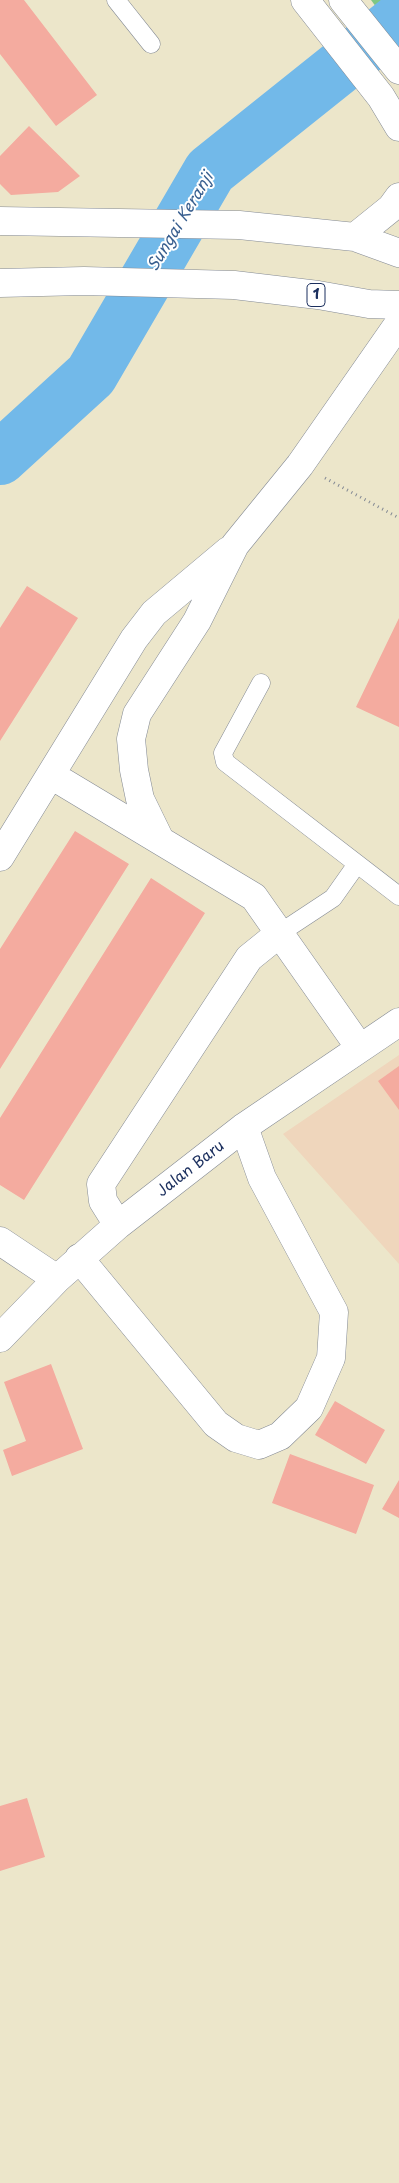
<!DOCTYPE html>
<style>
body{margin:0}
canvas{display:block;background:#ece6ca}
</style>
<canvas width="399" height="2183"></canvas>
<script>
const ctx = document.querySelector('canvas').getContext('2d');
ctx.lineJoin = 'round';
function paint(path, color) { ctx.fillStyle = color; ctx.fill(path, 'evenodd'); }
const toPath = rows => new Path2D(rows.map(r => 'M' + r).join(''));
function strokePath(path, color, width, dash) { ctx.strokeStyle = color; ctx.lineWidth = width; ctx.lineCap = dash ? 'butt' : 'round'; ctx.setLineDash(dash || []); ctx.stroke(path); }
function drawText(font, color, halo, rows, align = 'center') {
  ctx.font = font + ' "Playpen Sans",sans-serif'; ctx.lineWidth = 4; ctx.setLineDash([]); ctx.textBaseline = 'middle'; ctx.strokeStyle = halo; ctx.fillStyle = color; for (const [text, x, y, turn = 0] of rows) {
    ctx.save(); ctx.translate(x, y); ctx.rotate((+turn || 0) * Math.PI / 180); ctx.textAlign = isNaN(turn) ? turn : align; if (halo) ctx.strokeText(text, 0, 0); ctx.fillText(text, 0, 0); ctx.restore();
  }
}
paint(toPath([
 [399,1055,399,1264,283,1134]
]), '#efd6bc');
paint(toPath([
 [371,0,399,0,399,35,385,19]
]), '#7ec783');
strokePath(toPath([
 [0,458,91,375,210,171,399,20]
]), '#72b9e9', 54);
paint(toPath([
 [0,0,24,0,97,95,56,126,0,54],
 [29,126,80,176,58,192,11,195,0,184,0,156],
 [27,586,78,618,0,741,0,628],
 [399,618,399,727,356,707],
 [75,831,129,864,0,1069,0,949],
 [151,878,205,913,24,1200,0,1185,0,1118],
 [399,1066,399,1110,378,1081],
 [51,1364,83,1449,12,1476,3,1450,26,1441,4,1382],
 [335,1401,385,1430,366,1464,315,1435],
 [290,1454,374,1485,356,1534,272,1503],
 [399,1480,399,1518,382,1509],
 [27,1798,45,1857,0,1871,0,1806]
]), '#f4ab9f');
const service = toPath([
 [116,0,151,44],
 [261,683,223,753,225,762,399,896],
 [280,933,333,898,357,864]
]);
const minor = toPath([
 [51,775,254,897,360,1048],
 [160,840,140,799,134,770,131,739,137,714,197,621,235,545,300,465,399,323],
 [0,857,134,639,154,613,228,551],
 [118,1225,103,1201,101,1184,249,958,280,933],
 [0,1241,57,1279],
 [79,1258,216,1424,236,1438,259,1445,280,1436,309,1408,331,1358,334,1312,262,1178,244,1127],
 [0,1338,57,1279,118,1225,244,1127,399,1022]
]);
const tertiary = toPath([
 [305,0,381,97,399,127],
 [343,0,399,70]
]);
const trunk = toPath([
 [0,221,239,225,355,237,399,253],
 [355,237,391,208,399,197],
 [0,283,84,281,234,285,318,295,369,304,399,305]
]);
strokePath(service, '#848a94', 19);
strokePath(minor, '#848a94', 29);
strokePath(tertiary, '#848a94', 29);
strokePath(trunk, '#848a94', 29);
strokePath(toPath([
 [325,478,399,518]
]), '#848a94', 3, [1, 4]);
strokePath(service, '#fff', 18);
strokePath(minor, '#fff', 28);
strokePath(tertiary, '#fff', 28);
strokePath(trunk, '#fff', 28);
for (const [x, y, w] of [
 [316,295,18]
]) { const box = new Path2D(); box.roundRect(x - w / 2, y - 11.5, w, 23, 4); ctx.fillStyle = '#fff'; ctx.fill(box); strokePath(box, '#1b2f5e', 1); }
drawText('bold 14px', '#1b2f5e', null, [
 ["1",316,295]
]);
drawText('15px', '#1b2f5e', '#fff', [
 ["Jalan Baru",191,1169,-38]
]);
drawText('italic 16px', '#395f8f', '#fff', [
 ["Sungai Keranji",181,222,-59]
]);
</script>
